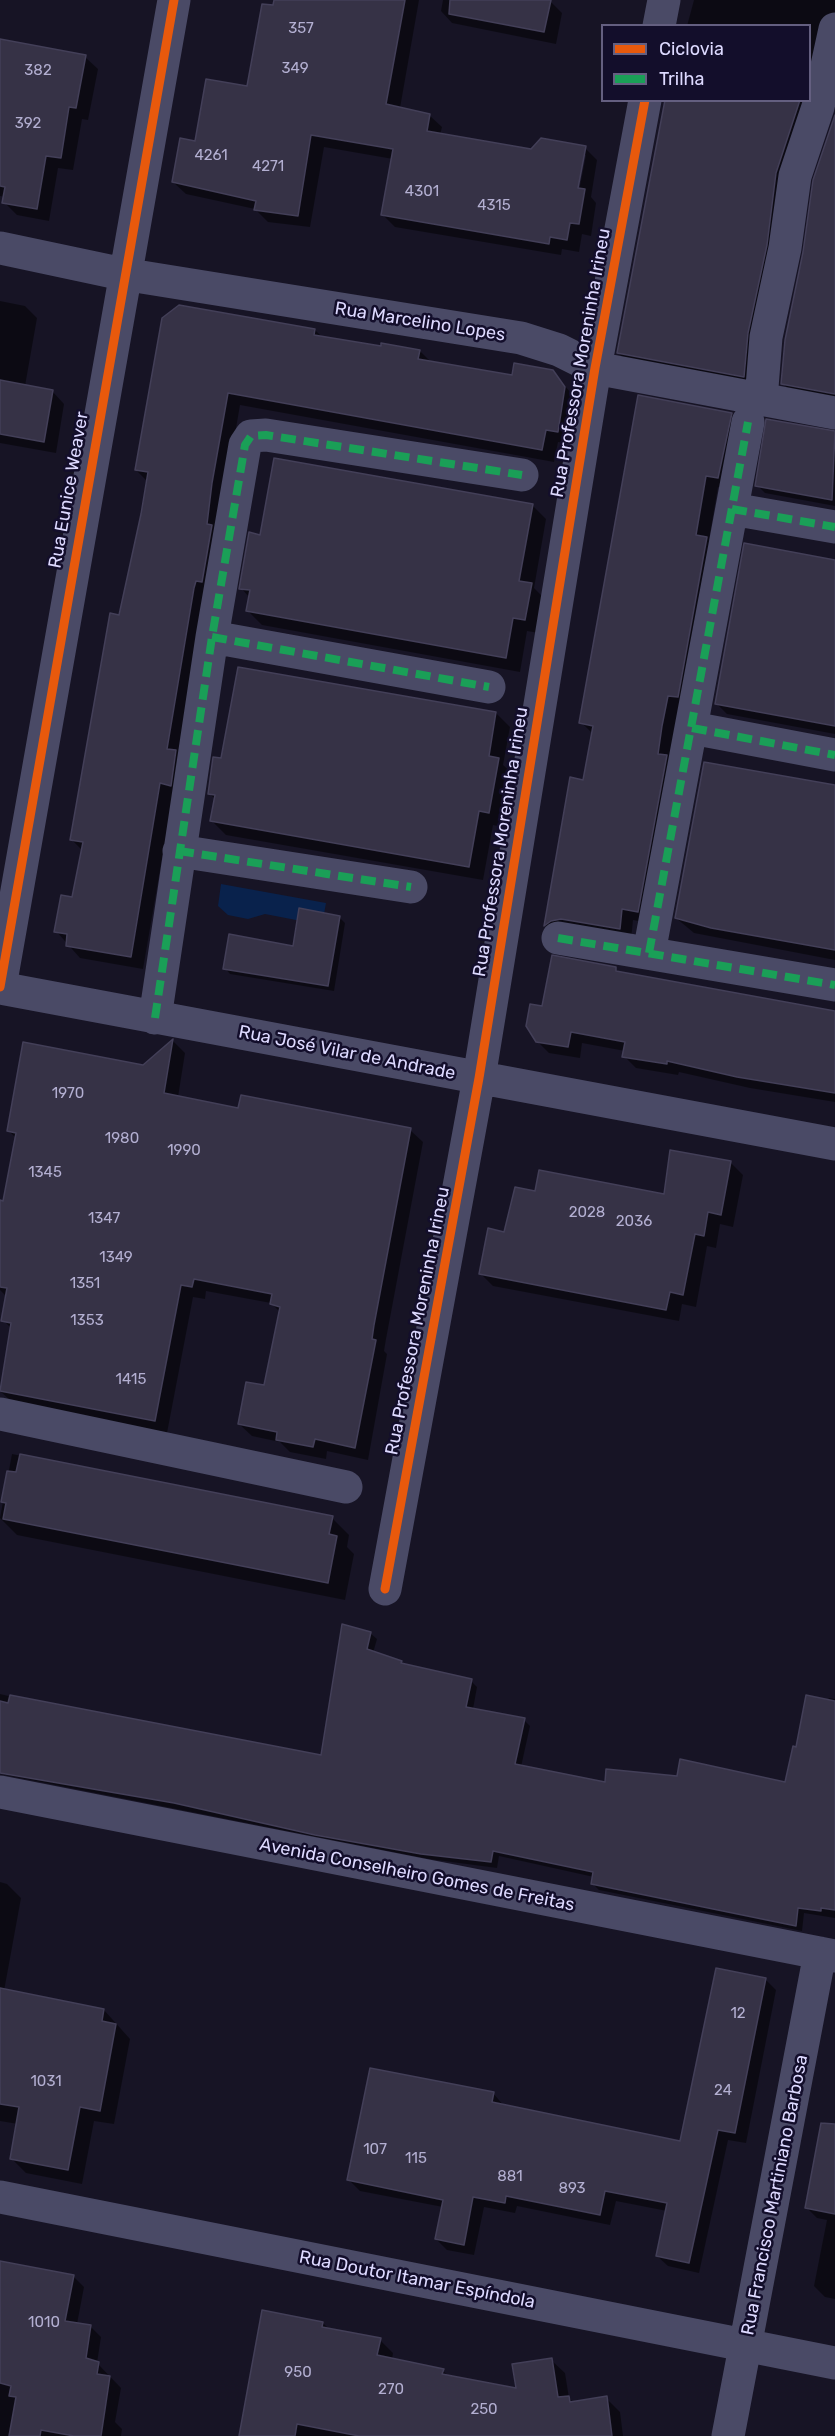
<!DOCTYPE html>
<meta charset="utf-8">
<style>
body{margin:0}
#map{position:relative;width:835px;height:2436px;overflow:hidden;background:#171425;font-family:Rubik,sans-serif}
canvas{display:block}
.legend{position:absolute;left:601px;top:24px;width:210px;height:78px;box-sizing:border-box;background:#130e2b;border:2px solid #645f80;margin:0;padding:8px 10px;list-style:none;font-size:18px;color:#ddd9ff}
.legend li{display:flex;align-items:center;gap:12px;height:30px}
.legend b{width:30px;border:2px solid #645f80}
</style>
<div id="map">
<canvas width="835" height="2436"></canvas>
<ul class="legend">
<li><b style="height:8px;background:#e8590c"></b>Ciclovia</li>
<li><b style="height:8px;background:#1a9f57"></b>Trilha</li>
</ul>
</div>
<script>
const ctx = document.querySelector('canvas').getContext('2d');
ctx.lineJoin = 'round';
function paint(path, color) { ctx.fillStyle = color; ctx.fill(path, 'evenodd'); }
const toPath = rows => new Path2D(rows.map(r => 'M' + r).join(''));
function strokePath(path, color, width, dash) { ctx.strokeStyle = color; ctx.lineWidth = width; ctx.lineCap = dash ? 'butt' : 'round'; ctx.setLineDash(dash || []); ctx.stroke(path); }
function drawText(font, color, halo, rows, align = 'center') {
  ctx.font = font + ' Rubik,sans-serif'; ctx.lineWidth = 5; ctx.setLineDash([]); ctx.textBaseline = 'middle'; ctx.strokeStyle = halo; ctx.fillStyle = color; for (const [text, x, y, turn = 0] of rows) {
    ctx.save(); ctx.translate(x, y); ctx.rotate((+turn || 0) * Math.PI / 180); ctx.textAlign = isNaN(turn) ? turn : align; if (halo) ctx.strokeText(text, 0, 0); ctx.fillText(text, 0, 0); ctx.restore();
  }
}
paint(toPath([
 [221,884,326,903,322,925,265,914,248,919,228,915,218,906]
]), '#09224c');
paint(toPath([
 [275,0,419,0,400,108,429,115,442,127,440,135,532,151,585,148,597,160,591,197,596,203,591,236,582,234,579,252,562,249,561,255,395,227,383,215,393,159,324,147,310,227,268,222,255,209,186,194,173,182,196,143,248,87],
 [583,155,586,155,578,196,575,195],
 [443,0,550,1,562,13,556,44,452,23,441,11],
 [694,0,835,0,835,21,752,384,627,361,618,353,667,100,810,100,810,26,687,26],
 [0,41,85,57,98,69,88,120,82,119,73,170,58,168,49,221,17,215,4,202,5,197,0,196],
 [835,120,835,400,791,392,783,383],
 [0,301,25,306,37,318,25,386,53,392,64,404,56,453,0,443],
 [163,319,315,330,323,338,420,351,432,363,513,377,552,371,577,400,570,444,558,442,554,462,240,405,143,969,80,958,56,931,73,898,83,851,72,840,148,482,136,470],
 [732,414,743,426,730,489,718,487,709,540,719,550,649,923,633,920,631,940,557,936,546,925,571,779,584,781,593,734,581,722],
 [832,433,835,433,835,506,765,493,757,485],
 [532,505,546,519,534,588,545,599,539,633,527,631,520,672,262,625,248,611,250,598,241,588,261,536],
 [835,561,835,734,727,714,716,703],
 [496,713,510,727,503,765,512,773,502,827,493,825,483,880,226,835,212,821,216,800,209,793,222,760],
 [835,786,835,960,694,933,676,918],
 [339,917,345,923,334,991,230,974,225,968,294,948],
 [615,968,620,973,835,1012,835,1102,750,1088,679,1072,678,1075,636,1068,624,1056,625,1051,582,1043,580,1058,549,1053,537,1041,544,1008],
 [173,1041,185,1053,178,1097,239,1110,410,1130,423,1142,386,1339,384,1351,387,1354,368,1460,327,1451,326,1459,290,1452,280,1442,252,1436,239,1424,265,1387,281,1313,271,1303,206,1291,205,1299,193,1297,167,1433,12,1402,0,1391,11,1328,3,1320,7,1297,0,1290,0,1202,4,1202,17,1139,8,1130,143,1067],
 [730,1162,743,1175,733,1227,720,1224,716,1248,707,1246,696,1307,682,1304,679,1321,493,1286,480,1273,536,1193,665,1196],
 [12,1454,332,1518,349,1535,347,1547,354,1554,345,1600,17,1535,0,1518],
 [370,1633,377,1639,373,1653,404,1665,471,1681,477,1687,473,1709,524,1720,530,1726,521,1767,606,1784,678,1778,786,1784,797,1748,829,1698,835,1699,835,1918,804,1913,802,1931,599,1890,593,1884,594,1877,499,1856,497,1868,429,1859,0,1774,0,1694,60,1708,322,1756],
 [0,1882,7,1884,21,1898,4,1991,104,2010,130,2039,114,2124,94,2121,82,2184,26,2173,11,2158,18,2124,0,2121],
 [765,1979,776,1990,746,2143,728,2140,699,2273,668,2266,657,2256,667,2211,616,2201,610,2225,517,2206,515,2213,484,2207,474,2255,447,2250,436,2239,443,2207,360,2191,349,2180,493,2093,504,2106,681,2142],
 [835,2162,835,2299,825,2297,814,2286,827,2220,817,2218,806,2207],
 [0,2262,73,2276,84,2287,77,2324,90,2326,101,2337,97,2363,121,2388,115,2422,122,2429,121,2436,0,2436],
 [323,2323,330,2330,380,2340,393,2353,392,2360,443,2371,450,2377,518,2390,551,2360,565,2373,569,2398,574,2403,606,2398,620,2412,623,2436,240,2436]
]), '#0007');
const building = toPath([
 [274,0,405,0,386,104,430,114,427,131,531,149,541,138,586,146,578,188,585,189,579,224,570,223,567,240,550,237,549,244,381,215,393,149,311,135,298,216,254,210,256,201,172,182,180,138,195,141,206,79,247,86,262,4,273,5,274,0],
 [450,0,551,0,544,32,449,14,450,0],
 [0,39,86,55,76,108,69,107,61,158,46,156,37,209,2,203,5,187,0,186,0,39],
 [665,100,800,100,776,173,767,245,748,333,744,377,617,353,665,100],
 [835,115,835,394,781,384,785,340,803,252,813,180,835,115],
 [179,305,315,329,314,335,381,346,381,343,420,350,418,359,512,375,514,363,553,370,565,387,558,432,546,430,542,450,228,393,212,483,207,524,212,525,202,582,196,581,194,588,167,749,176,750,171,786,160,783,131,957,66,946,67,934,54,932,61,895,72,897,83,842,70,840,110,613,119,615,141,514,148,472,135,470,162,318,179,305],
 [0,380,53,390,44,442,0,434,0,380],
 [638,395,732,413,718,478,706,476,696,535,707,537,678,697,668,696,662,726,658,754,667,755,638,912,622,909,620,929,561,919,551,921,544,926,570,777,583,780,593,726,579,723,638,395],
 [766,419,835,431,832,500,755,486,766,419],
 [274,458,533,504,519,581,532,583,525,620,513,618,506,658,246,611,250,590,239,589,249,532,260,535,274,458],
 [744,543,835,560,835,726,715,704,744,543],
 [238,667,496,712,489,756,499,758,489,813,479,811,469,867,210,821,215,795,208,794,213,757,221,758,238,667],
 [704,762,835,785,835,950,711,928,675,918,704,762],
 [299,908,340,916,328,986,223,969,229,934,293,946,299,908],
 [552,955,616,967,616,971,835,1011,835,1093,737,1077,667,1061,667,1064,622,1057,625,1042,571,1032,568,1047,536,1042,526,1026,530,1004,542,1006,552,955],
 [173,1039,164,1093,238,1108,241,1095,411,1128,374,1325,372,1339,376,1340,355,1448,315,1439,313,1447,276,1440,277,1432,238,1424,246,1382,264,1385,280,1307,270,1304,272,1294,194,1279,192,1287,181,1285,155,1421,0,1391,11,1323,1,1321,7,1288,0,1287,0,1200,3,1201,16,1133,7,1131,23,1042,143,1065,173,1039],
 [670,1150,731,1161,721,1215,708,1212,704,1236,695,1234,683,1295,670,1292,666,1310,479,1274,488,1228,504,1232,515,1187,535,1191,539,1170,664,1194,670,1150],
 [20,1454,333,1516,329,1534,337,1536,328,1583,3,1519,6,1503,1,1502,7,1471,16,1472,20,1454],
 [342,1624,371,1632,367,1649,402,1661,401,1663,472,1679,466,1707,525,1718,515,1764,605,1782,606,1769,677,1776,680,1759,785,1782,793,1746,796,1747,806,1695,835,1701,835,1910,821,1908,821,1911,798,1908,796,1926,591,1884,593,1872,493,1851,491,1862,421,1854,315,1835,174,1803,0,1773,0,1701,8,1703,10,1695,321,1755,342,1624],
 [716,1968,766,1978,735,2133,718,2130,689,2263,656,2256,667,2203,605,2191,600,2215,506,2196,505,2203,473,2197,464,2245,435,2239,443,2200,347,2180,370,2068,494,2092,492,2102,680,2141,716,1968],
 [0,1988,104,2009,102,2021,116,2024,100,2111,80,2107,68,2170,10,2159,19,2107,0,2104,0,1988],
 [821,2123,835,2124,835,2214,805,2208,821,2123],
 [0,2261,74,2275,65,2321,91,2325,86,2358,99,2362,97,2374,110,2376,101,2436,74,2436,41,2430,40,2436,9,2436,16,2397,9,2396,11,2386,0,2383,0,2261],
 [262,2310,323,2322,322,2327,381,2338,377,2355,444,2369,442,2374,516,2388,512,2364,552,2358,558,2397,569,2396,570,2402,607,2396,612,2436,359,2436,297,2424,295,2436,239,2436,262,2310]
]);
paint(building, '#363246');
strokePath(building, '#433f58', 1.5);
strokePath(toPath([
 [659,26,664,0],
 [0,248,123,274,521,338,559,350,595,368,835,413],
 [761,400,766,337,785,248,795,176,818,107,835,29],
 [732,509,835,527],
 [212,637,489,687],
 [692,728,835,755],
 [179,851,411,887],
 [558,938,835,985],
 [649,953,748,422],
 [0,987,174,0],
 [0,988,835,1144],
 [155,1018,212,637,245,445,251,436,266,435,522,475],
 [0,1414,346,1487],
 [385,1589,479,1078,595,368,645,100],
 [0,1792,835,1956],
 [0,2197,835,2363],
 [728,2436,820,1953]
]), '#4a4a66', 33);
strokePath(toPath([
 [732,509,835,527],
 [212,637,489,687],
 [692,728,835,755],
 [179,851,411,887],
 [558,938,835,985],
 [649,953,748,422],
 [155,1018,212,637,245,445,251,436,266,435,522,475]
]), '#1a9f57', 8, [15, 8]);
strokePath(toPath([
 [0,987,174,0],
 [385,1589,479,1078,595,368,645,100]
]), '#e8590c', 9);
drawText('15px', '#b3afd1', null, [
 ["357",301,29],
 ["349",295,69],
 ["382",38,71],
 ["392",28,124],
 ["4261",211,156],
 ["4271",268,167],
 ["4301",422,192],
 ["4315",494,206],
 ["1970",68,1094],
 ["1980",122,1139],
 ["1990",184,1151],
 ["1345",45,1173],
 ["2028",587,1213],
 ["1347",104,1219],
 ["2036",634,1222],
 ["1349",116,1258],
 ["1351",85,1284],
 ["1353",87,1321],
 ["1415",131,1380],
 ["12",738,2014],
 ["1031",46,2082],
 ["24",723,2091],
 ["107",375,2150],
 ["115",416,2159],
 ["881",510,2177],
 ["893",572,2189],
 ["1010",44,2323],
 ["950",298,2373],
 ["270",391,2390],
 ["250",484,2410]
]);
drawText('18px', '#ddd9ff', '#130e2b', [
 ["Rua Marcelino Lopes",420,322,9],
 ["Rua Professora Moreninha Irineu",581,363,-80],
 ["Rua Eunice Weaver",69,490,-80],
 ["Rua Professora Moreninha Irineu",501,842,-81],
 ["Rua José Vilar de Andrade",347,1053,11],
 ["Rua Professora Moreninha Irineu",418,1321,-79],
 ["Avenida Conselheiro Gomes de Freitas",417,1875,11],
 ["Rua Francisco Martiniano Barbosa",775,2195,-79],
 ["Rua Doutor Itamar Espíndola",417,2280,11]
]);
</script>
